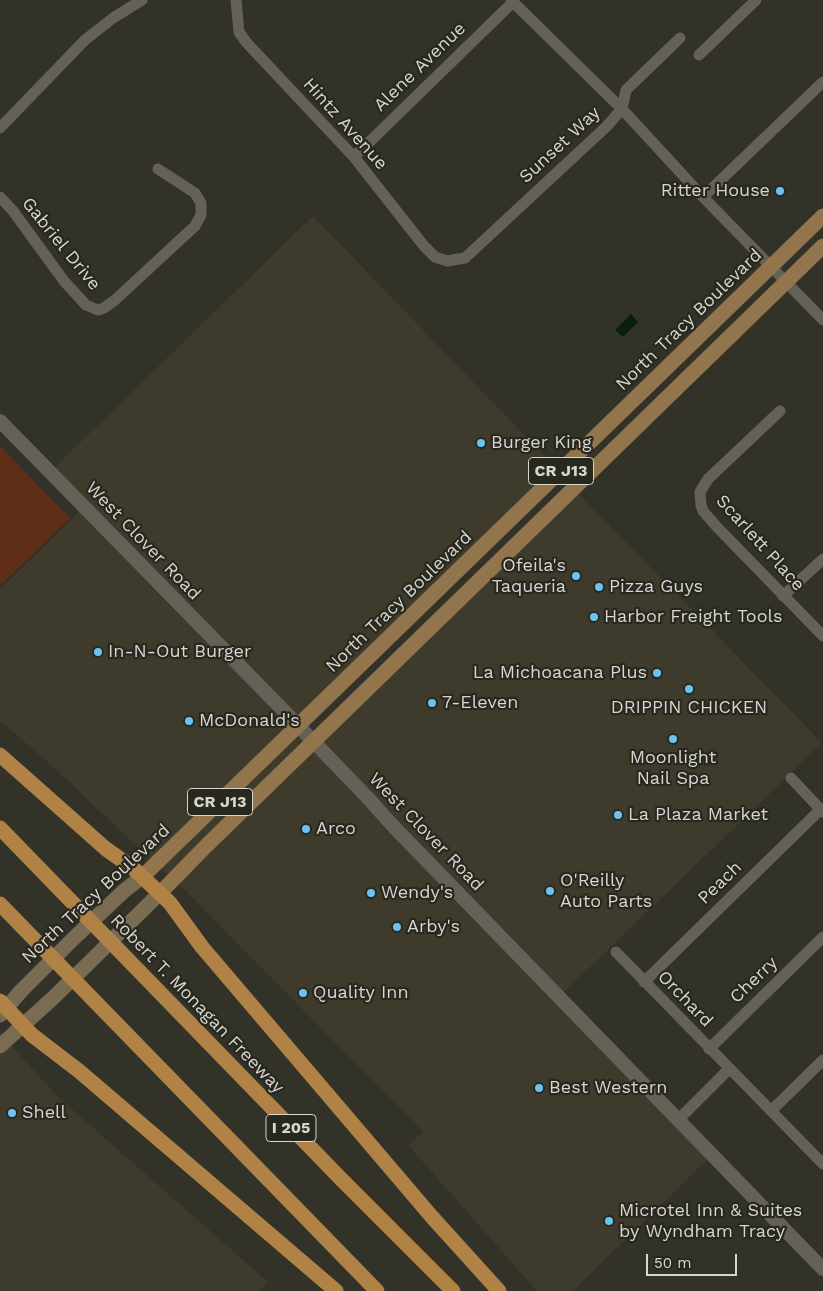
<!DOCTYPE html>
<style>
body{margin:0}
#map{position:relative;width:823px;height:1291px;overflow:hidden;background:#333229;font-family:"Work Sans",sans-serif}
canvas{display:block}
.scale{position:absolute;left:646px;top:1254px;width:91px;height:22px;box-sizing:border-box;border:2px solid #d6d5d0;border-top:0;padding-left:6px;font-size:15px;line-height:18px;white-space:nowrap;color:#d6d5d0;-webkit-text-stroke:4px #29281f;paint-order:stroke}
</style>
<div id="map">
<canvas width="823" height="1291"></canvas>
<div class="scale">50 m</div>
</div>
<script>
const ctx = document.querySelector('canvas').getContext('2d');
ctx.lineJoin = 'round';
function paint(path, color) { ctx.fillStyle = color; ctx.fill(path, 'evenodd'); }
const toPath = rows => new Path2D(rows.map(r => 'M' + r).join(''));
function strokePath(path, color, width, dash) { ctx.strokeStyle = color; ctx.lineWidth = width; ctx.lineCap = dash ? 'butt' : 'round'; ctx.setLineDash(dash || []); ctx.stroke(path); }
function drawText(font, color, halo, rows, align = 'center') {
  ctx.font = font + ' "Work Sans",sans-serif'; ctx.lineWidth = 4.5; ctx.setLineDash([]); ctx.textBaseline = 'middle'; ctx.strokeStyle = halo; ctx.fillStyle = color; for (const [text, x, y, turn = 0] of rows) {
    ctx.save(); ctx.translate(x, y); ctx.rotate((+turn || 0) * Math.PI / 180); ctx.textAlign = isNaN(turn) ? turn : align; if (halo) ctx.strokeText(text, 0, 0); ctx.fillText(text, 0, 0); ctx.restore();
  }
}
paint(toPath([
 [313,216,557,469,297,721,321,743,577,492,822,743,562,994,717,1150,573,1291,537,1291,408,1145,423,1132,182,887,145,854,48,762,0,721,0,589,78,513,52,470],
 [0,1033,57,1096,268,1282,259,1291,0,1291]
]), '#3e3b2c');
paint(toPath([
 [0,446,70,518,0,586]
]), '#5f2e18');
paint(toPath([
 [631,314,638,322,623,337,615,330]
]), '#061f0f');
strokePath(toPath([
 [236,0,239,32,246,42,354,157,424,246,435,257,447,261,465,258,606,127,622,109,626,90,680,38],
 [511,0,622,109,703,197,823,320],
 [699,55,756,0],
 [0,128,85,40,113,18,142,0],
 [354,157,512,3],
 [0,197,13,211,64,281,86,305,98,310,104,308,115,300,195,226,201,215,201,203,195,193,158,169],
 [703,197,823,82],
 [780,411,708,479,700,492,701,505,703,511,717,527,823,636],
 [783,596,823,559],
 [791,778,823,812],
 [616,952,823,1164],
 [644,982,821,809],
 [709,1049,823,937],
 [771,1111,823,1060],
 [678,1120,729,1069]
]), '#636158', 11);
strokePath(toPath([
 [0,421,286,713,367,797,394,827,823,1269]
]), '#636158', 14);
strokePath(toPath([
 [0,1015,22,990,73,939,125,890,142,877],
 [0,1046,53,998,160,893]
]), '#7a6b53', 15);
strokePath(toPath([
 [142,877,823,216],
 [160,893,207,845,823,246]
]), '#92754d', 15);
strokePath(toPath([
 [0,755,106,849,133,868,170,903,202,947,432,1217,499,1291],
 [0,828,343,1181,453,1291],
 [0,904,377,1291],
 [0,1001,32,1035,79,1071,336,1291]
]), '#b18246', 15);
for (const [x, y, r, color] of [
 [780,191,5,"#6bc3f2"],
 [481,443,5,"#6bc3f2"],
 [576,576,5,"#6bc3f2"],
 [599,587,5,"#6bc3f2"],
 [594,617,5,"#6bc3f2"],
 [98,652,5,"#6bc3f2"],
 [657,673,5,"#6bc3f2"],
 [689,689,5,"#6bc3f2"],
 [432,703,5,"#6bc3f2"],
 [189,721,5,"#6bc3f2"],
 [673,739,5,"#6bc3f2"],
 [618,815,5,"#6bc3f2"],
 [306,829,5,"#6bc3f2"],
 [550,891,5,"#6bc3f2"],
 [371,893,5,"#6bc3f2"],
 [397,927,5,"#6bc3f2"],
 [303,993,5,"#6bc3f2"],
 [539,1088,5,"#6bc3f2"],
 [12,1113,5,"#6bc3f2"],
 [609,1221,5,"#6bc3f2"]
]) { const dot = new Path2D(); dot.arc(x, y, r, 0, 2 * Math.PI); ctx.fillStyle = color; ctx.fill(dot); strokePath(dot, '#29281f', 2); }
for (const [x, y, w] of [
 [561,471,65],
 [220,802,65],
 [291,1128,50]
]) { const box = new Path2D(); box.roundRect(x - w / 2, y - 13.5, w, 27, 4); ctx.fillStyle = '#29281f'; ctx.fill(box); strokePath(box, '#d6d5d0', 1); }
drawText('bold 16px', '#d6d5d0', null, [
 ["CR J13",561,471],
 ["CR J13",220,802],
 ["I 205",291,1128]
]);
drawText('18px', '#d6d5d0', '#29281f', [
 ["Alene Avenue",420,67,-44],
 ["Hintz Avenue",345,124,48],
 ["Sunset Way",560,145,-43],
 ["Gabriel Drive",61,244,51],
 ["North Tracy Boulevard",689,320,-44],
 ["West Clover Road",143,541,46],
 ["Scarlett Place",760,543,48],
 ["North Tracy Boulevard",399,602,-44],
 ["West Clover Road",426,832,46],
 ["Peach",720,883,-44],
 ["North Tracy Boulevard",96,894,-43],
 ["Cherry",754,980,-44],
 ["Orchard",685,999,46],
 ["Robert T. Monagan Freeway",197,1004,46]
]);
drawText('18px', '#d6d5d0', '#29281f', [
 ["Ritter House",770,191,"right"],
 ["Burger King",491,443],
 ["Ofeila's",566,566,"right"],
 ["Taqueria",566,587,"right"],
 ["Pizza Guys",609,587],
 ["Harbor Freight Tools",604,617],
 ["In-N-Out Burger",108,652],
 ["La Michoacana Plus",647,673,"right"],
 ["7-Eleven",442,703],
 ["DRIPPIN CHICKEN",689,708,"center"],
 ["McDonald's",199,721],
 ["Moonlight",673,758,"center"],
 ["Nail Spa",673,779,"center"],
 ["La Plaza Market",628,815],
 ["Arco",316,829],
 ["O'Reilly",560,881],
 ["Auto Parts",560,902],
 ["Wendy's",381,893],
 ["Arby's",407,927],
 ["Quality Inn",313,993],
 ["Best Western",549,1088],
 ["Shell",22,1113],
 ["Microtel Inn & Suites",619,1211],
 ["by Wyndham Tracy",619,1232]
], 'left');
</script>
